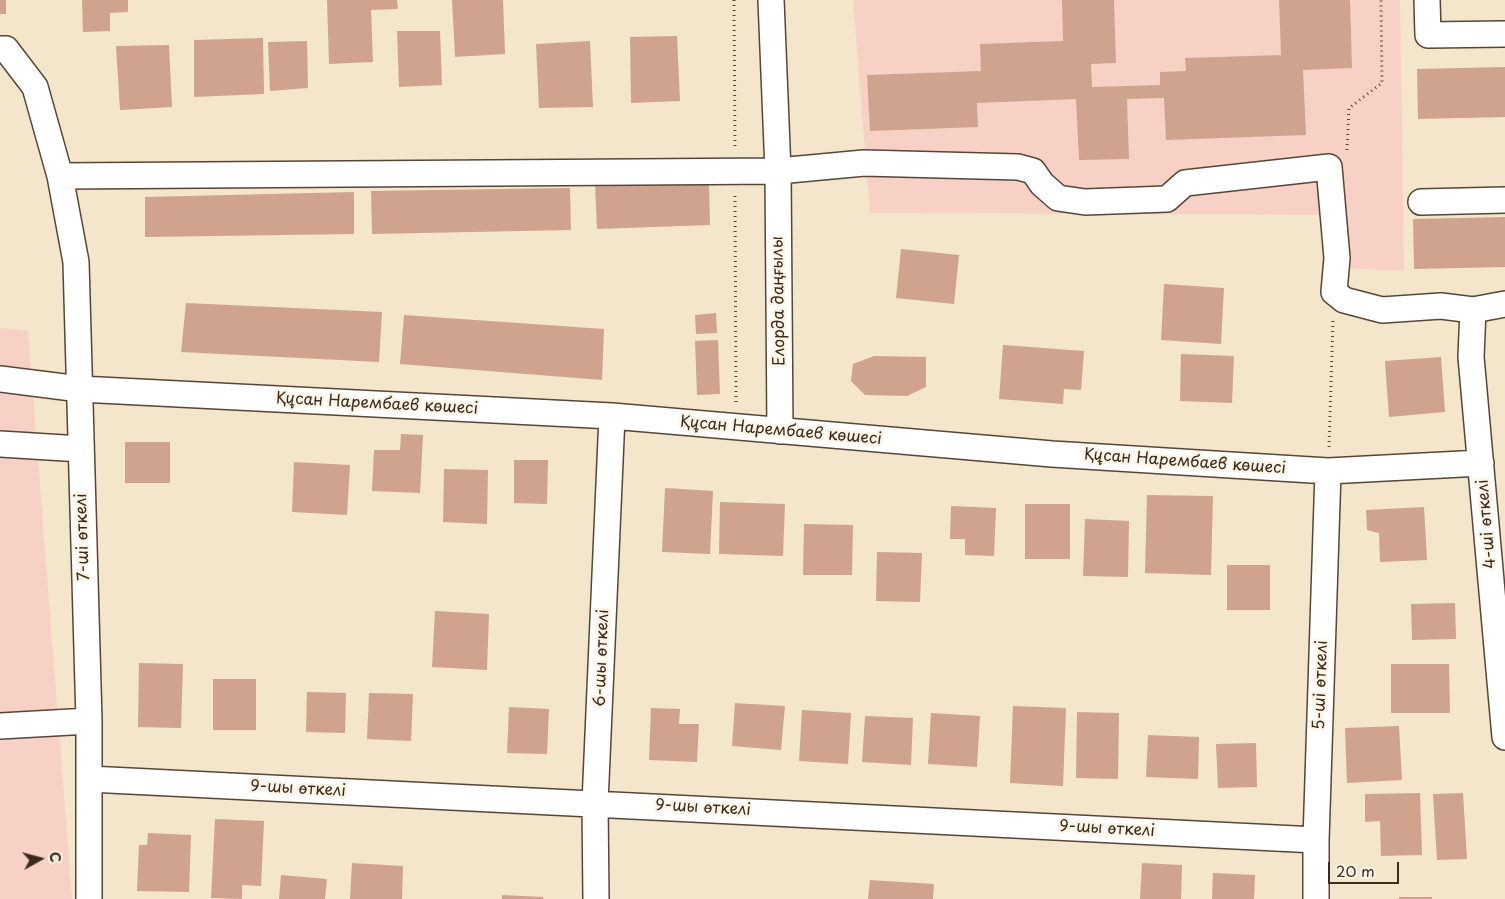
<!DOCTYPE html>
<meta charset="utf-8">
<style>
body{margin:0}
#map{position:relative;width:1505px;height:899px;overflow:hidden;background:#f3e6ca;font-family:"Playpen Sans",sans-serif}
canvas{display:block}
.north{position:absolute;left:15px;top:834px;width:50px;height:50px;-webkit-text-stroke:4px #fcf5e5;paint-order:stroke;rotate:83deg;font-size:14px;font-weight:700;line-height:20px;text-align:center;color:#3b2a1e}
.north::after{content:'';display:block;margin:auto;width:18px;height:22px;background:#3b2a1e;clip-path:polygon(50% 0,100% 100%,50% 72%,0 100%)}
.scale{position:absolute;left:1328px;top:862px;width:71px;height:22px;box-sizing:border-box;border:2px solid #3b2a1e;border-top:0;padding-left:6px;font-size:15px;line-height:18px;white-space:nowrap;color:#3b2a1e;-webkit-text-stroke:4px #fcf5e5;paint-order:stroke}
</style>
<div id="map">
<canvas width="1505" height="899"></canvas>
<div class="north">С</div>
<div class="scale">20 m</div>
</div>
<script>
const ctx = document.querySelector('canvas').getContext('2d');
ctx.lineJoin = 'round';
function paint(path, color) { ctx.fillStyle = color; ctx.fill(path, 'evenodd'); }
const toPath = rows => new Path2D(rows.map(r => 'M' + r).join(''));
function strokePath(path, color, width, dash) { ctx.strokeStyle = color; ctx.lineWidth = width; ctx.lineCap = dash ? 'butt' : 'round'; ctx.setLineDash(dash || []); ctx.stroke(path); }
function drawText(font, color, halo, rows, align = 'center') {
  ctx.font = font + ' "Playpen Sans",sans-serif'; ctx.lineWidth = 5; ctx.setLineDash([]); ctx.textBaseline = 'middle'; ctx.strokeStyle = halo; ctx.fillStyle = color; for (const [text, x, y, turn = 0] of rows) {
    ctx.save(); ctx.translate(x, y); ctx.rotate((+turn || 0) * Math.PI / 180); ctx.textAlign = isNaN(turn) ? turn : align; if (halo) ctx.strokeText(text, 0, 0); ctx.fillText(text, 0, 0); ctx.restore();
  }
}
paint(toPath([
 [853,0,1400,0,1404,271,1344,268,1342,215,870,213],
 [0,328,28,331,72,899,0,899]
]), '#f7d1c6');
paint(toPath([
 [0,0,6,0,6,14,0,14],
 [82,0,128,0,128,12,110,13,110,31,83,32],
 [327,0,397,0,398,9,371,10,373,62,329,64],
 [452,0,503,0,505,54,455,57],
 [1062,0,1114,0,1116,63,1091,64,1092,87,1160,85,1160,72,1186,71,1185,58,1281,55,1279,0,1350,0,1352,68,1303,70,1306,135,1166,140,1164,98,1127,99,1129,159,1079,160,1076,99,977,103,978,127,870,131,867,75,981,71,980,44,1063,41],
 [397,31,440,31,442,85,399,87],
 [677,36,680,101,631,103,630,37],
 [263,38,264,94,194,97,194,40],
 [307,41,308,88,270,91,268,42],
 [590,41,593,107,539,108,536,44],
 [169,45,172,107,120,110,116,46],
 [1505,67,1505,117,1418,119,1417,69],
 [595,184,709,184,710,225,597,229],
 [570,188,571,230,372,234,371,191],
 [354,192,354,234,145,237,145,197],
 [1505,217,1505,267,1414,269,1413,219],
 [901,249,959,255,954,304,896,298],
 [1164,284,1224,288,1221,344,1161,340],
 [186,303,382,312,379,362,181,352],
 [716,313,717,333,696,334,695,315],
 [404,315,604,329,602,380,400,364],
 [718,340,720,394,697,395,695,341],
 [1003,345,1084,351,1081,390,1064,389,1063,404,999,399],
 [1181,354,1234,356,1232,403,1180,401],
 [874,356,926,357,926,387,907,396,865,395,851,381,853,364],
 [1441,357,1445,412,1389,417,1385,361],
 [401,434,423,435,420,493,372,491,374,450,400,450],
 [125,442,170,442,170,483,125,483],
 [514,460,548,460,547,504,514,503],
 [294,462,350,465,347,515,292,512],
 [444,469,488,470,487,524,443,522],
 [665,488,713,491,710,554,662,552],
 [1147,495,1213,496,1211,575,1145,573],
 [720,502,785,504,783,556,719,554],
 [1025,504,1070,504,1070,559,1025,559],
 [951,506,996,508,994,556,965,555,965,539,950,539],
 [1424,507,1427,560,1380,562,1379,533,1367,530,1366,510],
 [1085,519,1129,521,1128,577,1083,576],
 [804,524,853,525,852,575,803,575],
 [877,552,922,553,920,602,876,601],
 [1227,565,1270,565,1270,610,1227,610],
 [1455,603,1456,639,1412,640,1411,604],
 [435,611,489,614,487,670,432,667],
 [139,663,183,664,181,728,138,727],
 [1391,664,1449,664,1450,713,1391,713],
 [213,679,256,679,256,730,213,730],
 [307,692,346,693,345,733,306,732],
 [369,693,413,694,411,741,367,739],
 [735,703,785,706,781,750,732,746],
 [1013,706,1066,708,1063,786,1010,783],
 [509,707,549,709,547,754,507,753],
 [651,708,680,709,679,724,699,724,697,762,649,760],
 [802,710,851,713,848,764,799,761],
 [1077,712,1119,713,1118,779,1076,778],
 [931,713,980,716,977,767,928,764],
 [865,716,913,718,911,765,862,762],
 [1399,726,1402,780,1347,783,1345,728],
 [1148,735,1199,737,1198,779,1146,777],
 [1256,743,1257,787,1218,788,1216,744],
 [1420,793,1422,855,1381,856,1380,821,1365,822,1365,794],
 [1463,793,1467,859,1437,860,1433,794],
 [215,819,264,821,261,886,242,885,242,899,211,898],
 [148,833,191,835,189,892,137,891,139,845,147,845],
 [352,863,403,866,402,899,350,899],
 [1142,863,1182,865,1181,899,1140,899],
 [1213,873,1255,875,1254,899,1212,899],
 [281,875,327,879,325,899,279,899],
 [870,880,934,884,933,899,868,899],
 [502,895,543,897,543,899,502,899],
 [1399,897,1432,897,1432,899,1399,899]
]), '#d0a38e');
const minor = toPath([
 [771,0,778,171,780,431],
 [1427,0,1428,35,1505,34],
 [0,49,6,49,35,87,60,176,76,262,89,721,89,899],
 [60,176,778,171,864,163,1018,167,1033,171,1042,184,1058,198,1085,202,1167,199,1185,183,1329,167,1337,258,1334,292,1344,300,1382,310,1441,306,1473,310,1505,304],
 [1421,202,1505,200],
 [1473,310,1471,357,1505,737],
 [0,379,80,389,612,416,1052,454,1328,471,1481,463],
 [0,444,81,449],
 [0,726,89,721],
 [89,779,1316,840],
 [596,899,595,803,612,416],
 [1316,899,1316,840,1328,471]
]);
strokePath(minor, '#574638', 28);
strokePath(toPath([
 [734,0,735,147],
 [1347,150,1349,108,1382,83,1381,0],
 [735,196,736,402],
 [1329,447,1333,320]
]), '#574638', 3, [1, 4]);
strokePath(minor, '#fff', 25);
drawText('16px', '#3b2a1e', '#fcf5e5', [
 ["Елорда даңғылы",779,301,-91],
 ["Құсан Нарембаев көшесі",377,404,3],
 ["Құсан Нарембаев көшесі",781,431,5],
 ["Құсан Нарембаев көшесі",1185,462,4],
 ["4-ші өткелі",1487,524,-95],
 ["7-ші өткелі",83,537,-92],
 ["6-шы өткелі",602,658,-88],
 ["5-ші өткелі",1321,685,-88],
 ["9-шы өткелі",298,789,3],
 ["9-шы өткелі",703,808,3],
 ["9-шы өткелі",1107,829,3]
]);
</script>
